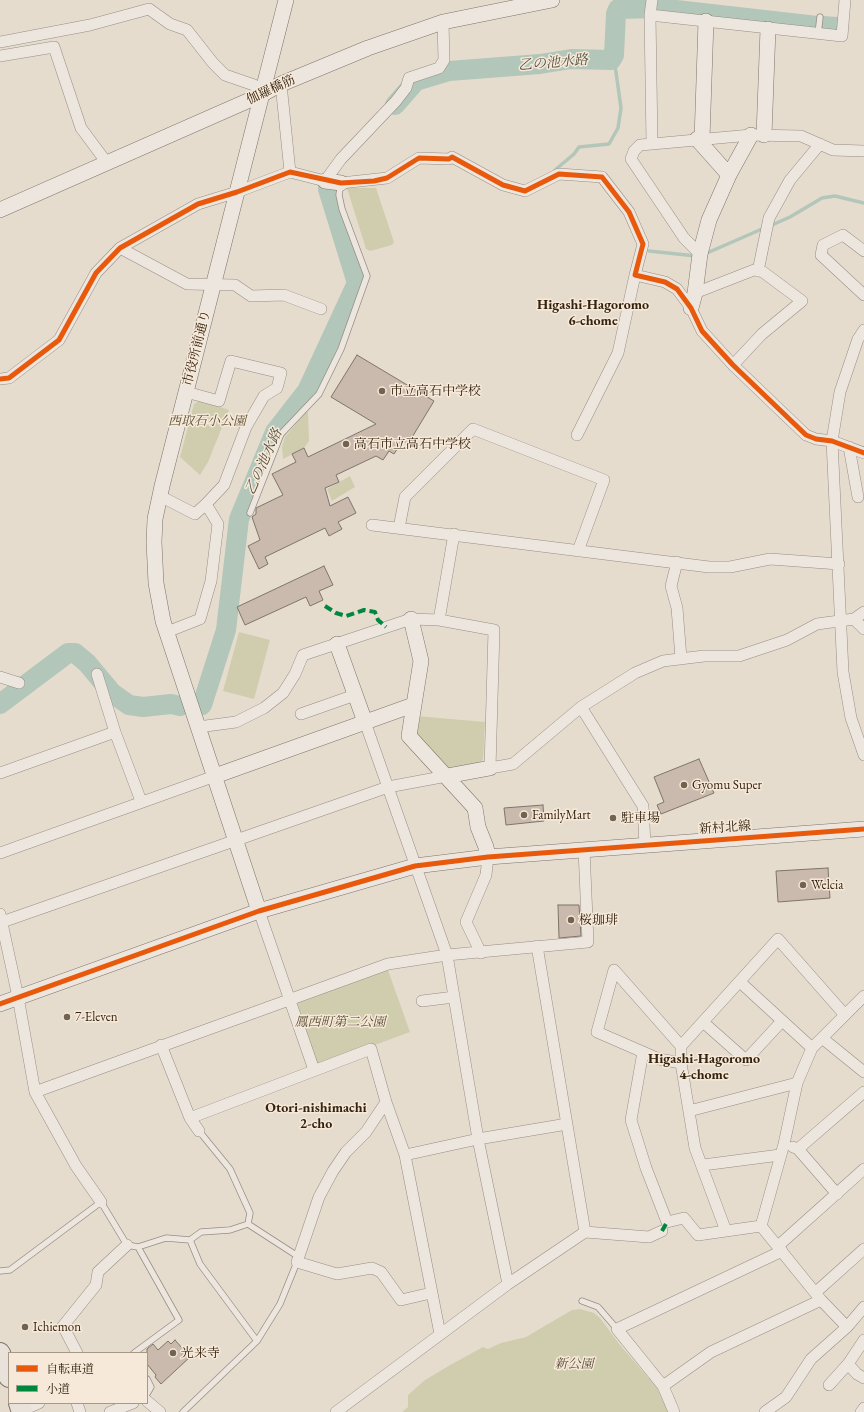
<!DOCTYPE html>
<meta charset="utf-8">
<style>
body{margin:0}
#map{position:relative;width:864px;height:1412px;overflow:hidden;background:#e6dcce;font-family:"EB Garamond","Noto Serif JP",serif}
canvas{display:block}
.legend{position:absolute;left:8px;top:1352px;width:140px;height:52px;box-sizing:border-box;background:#f6e9d9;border:1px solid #a89987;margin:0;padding:5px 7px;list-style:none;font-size:12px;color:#33220d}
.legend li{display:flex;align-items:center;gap:8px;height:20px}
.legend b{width:20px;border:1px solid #a89987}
</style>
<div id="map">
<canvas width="864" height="1412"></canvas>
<ul class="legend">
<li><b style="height:5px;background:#e8590c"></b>自転車道</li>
<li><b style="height:5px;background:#00873e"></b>小道</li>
</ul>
</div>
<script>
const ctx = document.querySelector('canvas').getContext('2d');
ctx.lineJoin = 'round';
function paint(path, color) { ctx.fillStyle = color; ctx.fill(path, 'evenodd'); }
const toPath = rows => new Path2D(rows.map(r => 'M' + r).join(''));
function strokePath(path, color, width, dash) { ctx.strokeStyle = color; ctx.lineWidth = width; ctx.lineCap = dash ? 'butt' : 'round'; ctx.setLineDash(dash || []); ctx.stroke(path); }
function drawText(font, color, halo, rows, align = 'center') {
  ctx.font = font + ' "EB Garamond","Noto Serif JP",serif'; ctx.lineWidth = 3; ctx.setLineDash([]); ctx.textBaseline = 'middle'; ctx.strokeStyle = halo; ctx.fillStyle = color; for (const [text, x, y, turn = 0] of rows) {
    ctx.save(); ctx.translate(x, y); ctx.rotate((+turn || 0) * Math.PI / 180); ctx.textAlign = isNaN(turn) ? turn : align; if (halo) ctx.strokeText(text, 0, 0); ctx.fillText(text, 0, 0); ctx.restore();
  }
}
paint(toPath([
 [347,188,376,188,394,242,392,245,370,251,366,249],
 [200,400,229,410,208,462,200,475,180,457,194,404],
 [306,412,308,412,309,441,304,448,283,459,282,447,285,437],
 [350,476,355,487,332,501,327,489],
 [239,632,270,640,254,699,223,691],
 [417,716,485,722,483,759,479,765,447,770,418,738,415,728],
 [388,970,410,1032,318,1066,297,1002],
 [580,1309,594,1313,600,1318,620,1345,657,1388,668,1412,402,1412,408,1407,408,1395,425,1380,452,1364,483,1347,488,1349,501,1343,526,1337,572,1310]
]), '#cfcdae');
strokePath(toPath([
 [555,170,574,154,579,147,609,144,618,128,621,108,615,65,611,60],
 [772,225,790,217,822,198,835,196,864,203],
 [649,251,696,256],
 [707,253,762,229]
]), '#b2c6ba', 3.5);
strokePath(toPath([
 [822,26,837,27],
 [395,105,416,81,449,71,540,64,571,59,611,60,614,55,616,14,618,9,659,8,817,26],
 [0,704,68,653,75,653,87,663,112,693,129,705,143,707,171,704,180,706],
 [202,705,226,630,239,519,275,432,307,391,357,283,328,189]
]), '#b2c6ba', 20);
const building = toPath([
 [357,355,434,401,408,444,403,440,394,454,389,451,383,460,376,456,336,475,339,482,325,488,330,506,348,497,356,513,338,522,342,529,329,536,325,528,265,557,268,564,259,569,248,546,260,540,252,517,256,514,256,508,283,495,272,474,296,462,292,454,304,448,308,457,376,424,331,397,357,355],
 [324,566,333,585,319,591,323,600,310,606,306,597,245,625,237,607,324,566],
 [699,759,714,793,661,814,657,805,664,802,654,777,699,759],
 [543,805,544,821,506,825,504,808,543,805],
 [828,868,830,898,778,902,776,871,828,868],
 [558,905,579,905,581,936,559,938,558,905],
 [175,1340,190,1357,161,1384,155,1377,156,1375,147,1364,147,1349,153,1344,158,1350,168,1341,171,1344,175,1340]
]);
paint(building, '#cab9ad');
strokePath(building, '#7d756a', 1);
const lane = toPath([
 [818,34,820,17],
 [250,513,281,434,319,394,341,349,367,276,342,209,339,195,341,183],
 [199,1131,230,1169,250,1213,248,1224,299,1257],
 [190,1240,201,1232,230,1230,248,1224],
 [138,1247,166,1238,190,1240,200,1264,257,1341],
 [0,1271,10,1270,101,1202,127,1245,138,1247,179,1320,134,1353],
 [582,1301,598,1307,617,1329],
 [147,1379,151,1387,147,1394],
 [183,1412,257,1341,280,1304,297,1262]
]);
const street = toPath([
 [652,0,650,15,652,144,751,135,801,136,833,150,864,151],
 [650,15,842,36,845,0],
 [0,42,90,25,149,9,170,24,187,30,213,63,225,75,254,85,261,95],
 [0,56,54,47,81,128,107,163],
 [281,84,290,172],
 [652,144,640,145,634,151,631,159,684,238,700,254],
 [341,183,387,178,419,158,449,159,452,157,503,185,525,191,559,174,602,177,629,212,643,244,635,275,665,282,677,289,691,308,702,331,733,365,806,435,816,439,832,441,864,453],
 [120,248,187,284,235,285,251,296,284,295,321,309],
 [864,251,843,235,823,245,821,255,864,295],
 [758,271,769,218,790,180,820,144],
 [695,293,754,270,763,272,802,301,762,334,733,365],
 [864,330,858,339,840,392,832,441,843,672,851,718,864,755],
 [0,379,9,378,59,340,96,273,120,248,198,204,237,192,290,172,325,181,341,159,396,101,406,88,409,78,439,68,444,60,443,22],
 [577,435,618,353,635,275],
 [849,447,858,497],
 [160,496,195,514,206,504],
 [372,525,709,567,730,567,770,559,839,564],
 [399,528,405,497,473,429,604,480,578,551],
 [677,562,671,586,677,608,681,658],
 [854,619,864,629],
 [439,620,454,534],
 [167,632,200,619,211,581,218,524,206,504,224,485,246,427,264,396,277,388,281,373,231,361,219,401,186,392],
 [97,674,115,732,141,801],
 [0,677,19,683],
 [581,707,643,806,645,845],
 [301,714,355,695],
 [365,722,447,955,478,1139,508,1284],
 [198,727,236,722,264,708,283,693,295,674,303,655,411,619,439,620,494,630,490,768,513,764,581,707,635,673,663,661,704,656,739,656,787,640,817,624,854,619,864,612],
 [0,773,115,732],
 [0,853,215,776],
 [259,911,314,1070],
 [0,914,18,997,35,1092,76,1166,101,1202],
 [2,922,388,787,447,776],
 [537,946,585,1232],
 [481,953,466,922,486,875,488,857],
 [740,982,812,1048],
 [422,1001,454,997],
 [703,1022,746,1060,782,1021],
 [822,1038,864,1072],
 [161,1045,190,1118,199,1131],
 [643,1052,631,1120,646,1168,667,1222,684,1218,698,1235,761,1226],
 [681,1063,659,1059,597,1032,614,970,681,1046],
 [35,1092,388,964,447,955,588,942,584,849],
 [386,1102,366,1132,346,1152,333,1171,319,1197,297,1262,337,1274,372,1268,381,1272,401,1300,431,1293],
 [689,1111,797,1083],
 [190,1118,371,1049,386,1102,405,1155,440,1334],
 [793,1147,798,1149,837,1194],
 [798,1149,864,1092],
 [405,1155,478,1139,567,1124],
 [703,1165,780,1155],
 [761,1226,784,1144,797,1083,812,1048,864,996],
 [761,1226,821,1300,847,1327],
 [726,1231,695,1148,681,1063,681,1046,778,939,845,1015],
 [778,1246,864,1169],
 [816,1292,864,1249],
 [77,1353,63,1326,96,1285,98,1272,127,1245],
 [848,1364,857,1374,864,1378],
 [829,1385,848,1364,864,1340],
 [663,1386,711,1352,821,1300],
 [147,1401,160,1412],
 [77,1403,80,1412],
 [18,1412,39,1403],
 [110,1412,133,1403],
 [336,1412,508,1284,585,1232,649,1237,662,1231],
 [674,1412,663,1386,617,1329,782,1251],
 [765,1412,786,1397,811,1359,847,1327,864,1307],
 [861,1412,864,1408]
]);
const secondary = toPath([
 [764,135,768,29],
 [697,139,729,175],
 [702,139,706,21],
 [325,181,341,183],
 [0,210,261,95,281,84,368,48,443,22,552,0],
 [691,308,695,293,700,254,709,220,729,175,751,135],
 [411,619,421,661,409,736,475,808,478,827,486,847,488,857],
 [337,644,365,722],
 [215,776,413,705],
 [447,776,490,768],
 [259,911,163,621,156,583,154,542,155,519,162,486,286,0],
 [0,1004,259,911,415,866,488,857,864,829]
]);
const highway = toPath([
 [0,1353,9,1377],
 [19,1403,22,1412]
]);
strokePath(lane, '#968e84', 7);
strokePath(street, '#968e84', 12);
strokePath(secondary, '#7d756a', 16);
strokePath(highway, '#7d756a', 22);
strokePath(lane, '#ece6df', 5.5);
strokePath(street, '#ece6df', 11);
strokePath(secondary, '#ece6df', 15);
strokePath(highway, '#e9e2da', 20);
strokePath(toPath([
 [325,606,336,613,346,616,364,610,375,612,378,620,386,627],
 [662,1231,667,1222]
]), '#00873e', 4, [8, 4]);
strokePath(toPath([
 [0,379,9,378,59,340,96,273,120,248,198,204,237,192,290,172,341,183,374,181,387,178,419,158,449,159,452,157,503,185,525,191,559,174,602,177,629,212,643,244,635,275,665,282,677,289,691,308,702,331,733,365,806,435,816,439,832,441,864,453],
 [0,1004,259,911,415,866,488,857,864,829]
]), '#e8590c', 5);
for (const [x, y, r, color] of [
 [382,391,4,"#726351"],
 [346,444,4,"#726351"],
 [684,785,4,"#726351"],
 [524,815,4,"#726351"],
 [613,818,4,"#726351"],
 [803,885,4,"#726351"],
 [571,920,4,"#726351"],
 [67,1017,4,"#726351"],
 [25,1327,4,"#726351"],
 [173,1353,4,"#726351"]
]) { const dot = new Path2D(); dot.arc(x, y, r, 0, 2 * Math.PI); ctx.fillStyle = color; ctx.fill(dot); strokePath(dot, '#f6e9d9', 1.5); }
drawText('13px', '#33220d', '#f6e9d9', [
 ["伽羅橋筋",271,90,-25],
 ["市役所前通り",197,348,-76],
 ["新村北線",725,828,-4]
]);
drawText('13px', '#33220d', '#f6e9d9', [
 ["市立高石中学校",390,391],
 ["高石市立高石中学校",354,444],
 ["Gyomu Super",692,785],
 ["FamilyMart",532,815],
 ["駐車場",621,818],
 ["Welcia",811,885],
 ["桜珈琲",579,920],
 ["7-Eleven",75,1017],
 ["Ichiemon",33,1327],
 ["光来寺",181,1353]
], 'left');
drawText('italic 13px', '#5c5135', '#f6e9d9', [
 ["西取石小公園",207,421],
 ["鳳西町第二公園",340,1022],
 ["新公園",574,1364]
]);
drawText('italic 14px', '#52503f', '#f6e9d9', [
 ["乙の池水路",553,63,-5],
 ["乙の池水路",264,462,-66]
]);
drawText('bold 14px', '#33220d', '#f6e9d9', [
 ["Higashi-Hagoromo",593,305],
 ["6-chome",593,321],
 ["Higashi-Hagoromo",704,1059],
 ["4-chome",704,1075],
 ["Otori-nishimachi",316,1108],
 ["2-cho",316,1124]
]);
</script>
